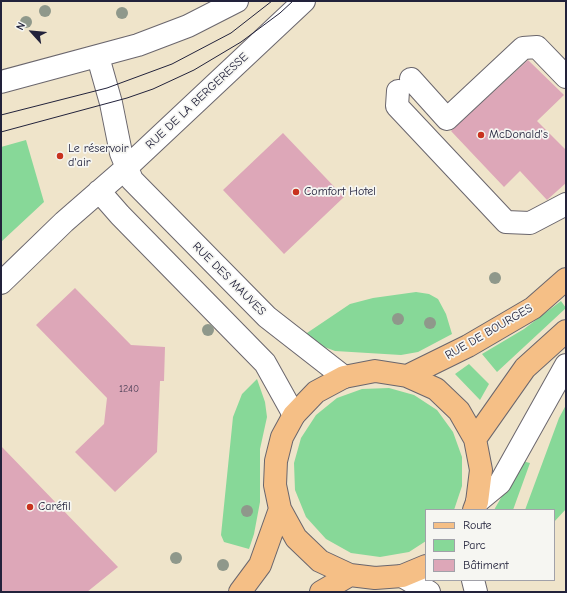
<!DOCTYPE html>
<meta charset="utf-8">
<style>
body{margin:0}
#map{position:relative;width:567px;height:593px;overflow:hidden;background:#efe4ca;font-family:"Comic Neue",sans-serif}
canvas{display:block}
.frame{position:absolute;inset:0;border:2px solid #22223b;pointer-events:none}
.legend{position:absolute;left:425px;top:509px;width:130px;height:72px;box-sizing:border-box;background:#f6f6f2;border:1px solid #a1a1a9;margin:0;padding:5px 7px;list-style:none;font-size:12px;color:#22223b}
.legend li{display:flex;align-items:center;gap:8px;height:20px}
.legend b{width:20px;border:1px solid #a1a1a9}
.north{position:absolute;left:12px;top:12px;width:40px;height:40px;-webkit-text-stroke:3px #f6f6f2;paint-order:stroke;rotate:297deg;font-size:11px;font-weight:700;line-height:16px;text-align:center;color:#22223b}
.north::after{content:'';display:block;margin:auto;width:14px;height:18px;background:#22223b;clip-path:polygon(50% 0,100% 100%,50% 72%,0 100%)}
</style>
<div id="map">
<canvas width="567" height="593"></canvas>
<div class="frame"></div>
<ul class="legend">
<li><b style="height:5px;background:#f5bf86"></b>Route</li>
<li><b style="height:11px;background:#87d898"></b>Parc</li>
<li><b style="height:11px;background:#dda7b8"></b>Bâtiment</li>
</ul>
<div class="north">N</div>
</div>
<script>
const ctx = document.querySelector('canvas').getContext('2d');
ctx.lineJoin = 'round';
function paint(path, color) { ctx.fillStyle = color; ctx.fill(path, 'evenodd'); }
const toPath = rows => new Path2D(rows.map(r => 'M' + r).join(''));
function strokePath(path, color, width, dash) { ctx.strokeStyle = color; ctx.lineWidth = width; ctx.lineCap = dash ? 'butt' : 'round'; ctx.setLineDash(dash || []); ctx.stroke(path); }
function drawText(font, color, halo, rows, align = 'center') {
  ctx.font = font + ' "Comic Neue",sans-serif'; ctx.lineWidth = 3.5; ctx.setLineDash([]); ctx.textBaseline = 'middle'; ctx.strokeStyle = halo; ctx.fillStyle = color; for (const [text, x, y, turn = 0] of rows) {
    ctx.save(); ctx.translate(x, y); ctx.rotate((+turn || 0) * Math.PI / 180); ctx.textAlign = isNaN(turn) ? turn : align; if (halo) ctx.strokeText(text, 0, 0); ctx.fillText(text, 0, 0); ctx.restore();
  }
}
paint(toPath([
 [26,140,44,202,1,242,1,147],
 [416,292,429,294,438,299,446,314,452,334,418,352,401,355,335,351,319,345,304,335,350,304,373,298],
 [561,301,566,308,497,372,482,354,524,329],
 [469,364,489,384,480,400,455,374],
 [257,379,265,402,267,417,260,449,260,502,254,534,249,549,224,542,221,535,233,417,242,394],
 [389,388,414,395,437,410,453,432,462,457,462,486,454,510,426,510,426,541,409,552,380,557,351,553,326,539,306,517,295,490,294,463,301,438,316,415,337,398,362,389],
 [566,405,566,509,554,522,554,510,525,510,559,418],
 [522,461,530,463,513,510,494,510]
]), '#87d898');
paint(toPath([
 [528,60,564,95,537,121,566,150,566,183,547,200,520,171,504,187,451,131],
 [283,133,344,197,284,254,223,190],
 [75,288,131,345,165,347,164,381,160,381,157,452,115,492,75,452,104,424,107,398,36,325],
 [1,446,118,567,87,592,1,592]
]), '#dda7b8');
const minor = toPath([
 [98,57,111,103,121,153,132,180,267,317,344,377],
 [411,79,447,119,523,48,537,47,566,77],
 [1,82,138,45,188,26,237,1],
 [398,91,397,106,506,222,530,223,566,204],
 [99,191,120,215,265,363,294,415],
 [1,283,64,222,126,168,304,1],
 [477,502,500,483,566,365],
 [402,576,429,592],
 [473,580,476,592]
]);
const major = toPath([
 [407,376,468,346,533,308,566,279],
 [475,439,525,368,566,331],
 [426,566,402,576,375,578,350,575,320,561,296,538,280,509,275,485,276,461,282,437,294,415,316,392,344,377,375,371,407,376,436,389,459,411,475,439,481,470,477,502,474,510],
 [240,592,260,565,280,509],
 [321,592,350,575]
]);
strokePath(minor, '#6a666d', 24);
strokePath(major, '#6a666d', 24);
strokePath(minor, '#fff', 22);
strokePath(major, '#f5bf86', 22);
strokePath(toPath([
 [1,115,107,88,172,64,231,33,272,1],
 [1,132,127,98,153,89,194,70,241,42,280,13,293,1]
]), '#22223b', 1);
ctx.fillStyle = '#8f988b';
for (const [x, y] of [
 [45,11],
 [122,13],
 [26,22],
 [495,278],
 [398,319],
 [430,323],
 [208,330],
 [247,511],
 [176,558],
 [223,565]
]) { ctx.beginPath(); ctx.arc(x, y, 6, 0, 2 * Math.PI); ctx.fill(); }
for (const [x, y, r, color] of [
 [481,135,4,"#c8321e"],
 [60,156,4,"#c8321e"],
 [296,192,4,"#c8321e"],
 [30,507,4,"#c8321e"]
]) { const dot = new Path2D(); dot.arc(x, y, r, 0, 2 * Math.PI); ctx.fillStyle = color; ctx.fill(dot); strokePath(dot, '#f6f6f2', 1.5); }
drawText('10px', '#51435a', null, [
 ["1240",129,389]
]);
drawText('12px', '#22223b', '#f6f6f2', [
 ["RUE DE LA BERGERESSE",197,101,-43],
 ["RUE DES MAUVES",229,279,45],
 ["RUE DE BOURGES",489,332,-30]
]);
drawText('12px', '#22223b', '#f6f6f2', [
 ["McDonald's",489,135],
 ["Le réservoir",68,149],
 ["d'air",68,163],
 ["Comfort Hotel",304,192],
 ["Caréfil",38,507]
], 'left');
</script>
